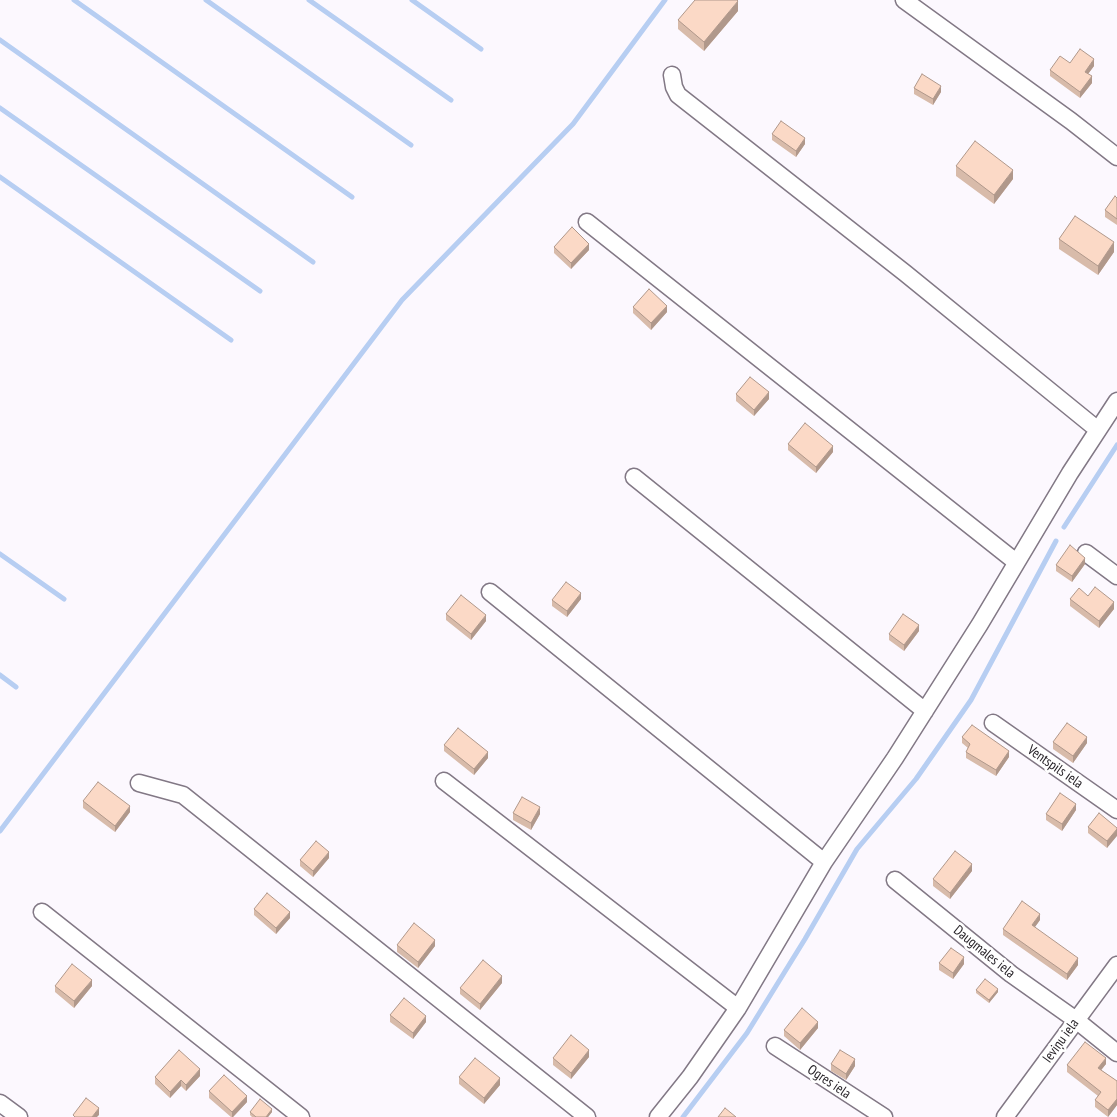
<!DOCTYPE html>
<meta charset="utf-8">
<style>
body{margin:0}
canvas{display:block;background:#fcf8fe}
</style>
<canvas width="1117" height="1117"></canvas>
<script>
const ctx = document.querySelector('canvas').getContext('2d');
ctx.lineJoin = 'round';
const toPath = rows => new Path2D(rows.map(r => 'M' + r).join(''));
function strokePath(path, color, width, dash) { ctx.strokeStyle = color; ctx.lineWidth = width; ctx.lineCap = dash ? 'butt' : 'round'; ctx.setLineDash(dash || []); ctx.stroke(path); }
function paint(path, color) { ctx.fillStyle = color; ctx.fill(path, 'evenodd'); }
function drawText(font, color, halo, rows, align = 'center') {
  ctx.font = font + ' "PT Sans Narrow",sans-serif'; ctx.lineWidth = 5; ctx.setLineDash([]); ctx.textBaseline = 'middle'; ctx.strokeStyle = halo; ctx.fillStyle = color; for (const [text, x, y, turn = 0] of rows) {
    ctx.save(); ctx.translate(x, y); ctx.rotate((+turn || 0) * Math.PI / 180); ctx.textAlign = isNaN(turn) ? turn : align; if (halo) ctx.strokeText(text, 0, 0); ctx.fillText(text, 0, 0); ctx.restore();
  }
}
strokePath(toPath([
 [74,0,352,197],
 [206,0,411,145],
 [309,0,451,100],
 [412,0,481,49],
 [0,40,313,262],
 [0,108,260,291],
 [0,177,231,340],
 [1064,527,1117,445],
 [0,554,64,599],
 [0,675,16,687],
 [0,831,402,300,573,124,665,0],
 [683,1117,747,1033,805,939,857,849,916,779,971,700,1056,541]
]), '#b7cef2', 5);
const minor = toPath([
 [904,0,1071,121,1117,157],
 [672,75,674,87,678,95,905,273,1098,430],
 [587,222,1016,562],
 [634,477,925,711],
 [1086,553,1117,576],
 [490,592,824,862],
 [993,723,1117,810],
 [444,781,738,1008],
 [139,783,183,795,587,1117],
 [895,880,1011,974,1076,1020,1117,1053],
 [42,912,301,1117],
 [775,1046,884,1117],
 [0,1103,19,1117],
 [658,1117,690,1077,738,1008,824,862,895,758,980,624,1070,473,1117,401],
 [1005,1117,1117,965]
]);
strokePath(minor, '#827885', 19);
strokePath(minor, '#fff', 16);
paint(toPath([
 [738,11,704,51,678,29,678,20],
 [1070,63,1094,66,1088,74,1092,83,1080,98,1050,76,1050,70],
 [914,88,941,92,933,105,914,94],
 [772,134,805,144,796,157,772,140],
 [956,166,1013,179,994,204,956,176],
 [1117,198,1117,225,1105,217,1105,210],
 [1059,239,1114,252,1098,275,1059,249],
 [554,247,589,250,571,269,554,253],
 [633,307,667,312,651,330,633,313],
 [736,394,769,399,754,416,736,401],
 [788,444,833,452,816,473,788,450],
 [1085,564,1072,582,1056,571,1056,565],
 [1088,596,1114,609,1099,628,1070,606,1070,599],
 [581,599,567,617,552,606,552,600],
 [446,614,486,621,471,640,446,620],
 [919,631,904,651,889,640,889,634],
 [962,737,1009,757,996,776,966,758,966,752,968,748,962,743],
 [1053,742,1087,743,1073,763,1053,749],
 [444,745,488,758,474,775,444,751],
 [83,801,130,812,115,832,83,808],
 [1076,810,1062,831,1046,820,1046,814],
 [513,813,540,814,531,830,513,820],
 [1088,827,1117,828,1107,848,1088,833],
 [329,858,313,877,300,866,300,860],
 [972,871,950,899,933,886,933,879],
 [254,909,290,918,276,934,254,915],
 [1040,920,1035,927,1078,965,1067,980,1003,935,1003,929],
 [397,945,435,946,418,968,397,952],
 [939,963,964,964,953,979,939,970],
 [502,983,480,1010,460,994,460,988],
 [55,986,92,986,74,1008,55,992],
 [976,990,998,992,989,1003,976,993],
 [390,1015,426,1022,413,1039,390,1022],
 [818,1028,800,1050,784,1036,784,1030],
 [589,1057,571,1079,553,1065,553,1058],
 [831,1064,855,1066,846,1080,831,1071],
 [1106,1064,1101,1070,1117,1081,1117,1105,1108,1117,1095,1107,1095,1100,1098,1096,1067,1072,1067,1065],
 [200,1076,186,1091,181,1086,170,1098,155,1084,155,1077],
 [459,1077,500,1085,484,1104,459,1084],
 [209,1091,247,1102,233,1117,231,1117,209,1098],
 [250,1112,272,1112,268,1117,252,1117,250,1115]
]), '#d8bbaa');
paint(toPath([
 [738,1,738,11,704,51,704,42],
 [1094,59,1094,66,1085,78,1085,72],
 [1092,76,1092,83,1080,98,1080,92],
 [941,86,941,92,933,105,933,99],
 [805,138,805,144,796,157,796,151],
 [1013,170,1013,179,994,204,994,195],
 [1114,242,1114,252,1098,275,1098,266],
 [589,244,589,250,571,269,571,263],
 [667,306,667,312,651,330,651,323],
 [769,392,769,399,754,416,754,410],
 [833,446,833,452,816,473,816,467],
 [1085,558,1085,564,1072,582,1072,576],
 [581,593,581,599,567,617,567,611],
 [1114,602,1114,609,1099,628,1099,621],
 [486,615,486,621,471,640,471,634],
 [919,625,919,631,904,651,904,645],
 [1087,737,1087,743,1073,763,1073,756],
 [1009,751,1009,757,996,776,996,770],
 [488,752,488,758,474,775,474,769],
 [1076,804,1076,810,1062,831,1062,824],
 [130,806,130,812,115,832,115,826],
 [540,807,540,814,531,830,531,823],
 [1117,829,1117,836,1107,848,1107,841],
 [329,852,329,858,313,877,313,871],
 [972,864,972,871,950,899,950,893],
 [290,912,290,918,276,934,276,928],
 [1040,914,1040,920,1032,931,1032,925],
 [435,940,435,946,418,968,418,962],
 [964,957,964,964,953,979,953,973],
 [1078,958,1078,965,1067,980,1067,974],
 [502,976,502,983,480,1010,480,1004],
 [92,980,92,986,74,1008,74,1001],
 [998,989,998,992,989,1003,989,1000],
 [426,1016,426,1022,413,1039,413,1033],
 [818,1022,818,1028,800,1050,800,1043],
 [589,1050,589,1057,571,1079,571,1073],
 [1106,1058,1106,1064,1098,1074,1098,1068],
 [855,1059,855,1066,846,1080,846,1074],
 [200,1069,200,1076,186,1091,186,1085],
 [500,1078,500,1085,484,1104,484,1098],
 [181,1080,181,1086,170,1098,170,1092],
 [247,1096,247,1102,233,1117,232,1117,232,1112],
 [1117,1099,1117,1105,1108,1117,1108,1110],
 [99,1108,99,1115,97,1117,92,1117],
 [272,1109,272,1112,268,1117,266,1117]
]), '#b0988b');
const building = toPath([
 [695,0,737,0,738,1,704,42,678,20,695,0],
 [1080,49,1094,59,1085,72,1092,76,1080,92,1050,70,1060,56,1070,63,1080,49],
 [922,74,941,86,933,99,914,88,922,74],
 [781,121,805,138,796,151,772,134,781,121],
 [975,141,1013,170,994,195,956,166,975,141],
 [1115,196,1117,198,1117,219,1105,210,1115,196],
 [1075,216,1114,242,1098,266,1059,239,1075,216],
 [572,227,589,244,571,263,554,247,572,227],
 [649,289,667,306,651,323,633,307,649,289],
 [750,377,769,392,754,410,736,394,750,377],
 [805,423,833,446,816,467,788,444,805,423],
 [1070,545,1085,558,1072,576,1056,565,1070,545],
 [566,582,581,593,567,611,552,600,566,582],
 [1095,587,1114,602,1099,621,1070,599,1079,588,1088,596,1095,587],
 [461,595,486,615,471,634,446,614,461,595],
 [903,614,919,625,904,645,889,634,903,614],
 [1067,723,1087,737,1073,756,1053,742,1067,723],
 [972,725,1009,751,996,770,966,752,970,744,962,737,972,725],
 [458,728,488,752,474,769,444,745,458,728],
 [98,782,130,806,115,826,83,801,98,782],
 [1060,793,1076,804,1062,824,1046,814,1060,793],
 [522,797,540,807,531,823,513,813,522,797],
 [1099,813,1117,828,1117,829,1107,841,1088,827,1099,813],
 [316,841,329,852,313,871,300,860,316,841],
 [955,851,972,864,950,893,933,879,955,851],
 [267,893,290,912,276,928,254,909,267,893],
 [1022,901,1040,914,1032,925,1078,958,1067,974,1003,929,1022,901],
 [414,923,435,940,418,962,397,945,414,923],
 [951,948,964,957,953,973,939,963,951,948],
 [483,960,502,976,480,1004,460,988,483,960],
 [72,964,92,980,74,1001,55,986,72,964],
 [985,979,998,989,989,1000,976,990,985,979],
 [404,998,426,1016,413,1033,390,1015,404,998],
 [802,1008,818,1022,800,1043,784,1030,802,1008],
 [571,1035,589,1050,571,1073,553,1058,571,1035],
 [1085,1042,1106,1058,1098,1068,1117,1081,1117,1099,1108,1110,1095,1100,1101,1092,1067,1065,1085,1042],
 [179,1050,200,1069,186,1085,181,1080,170,1092,155,1077,179,1050],
 [840,1050,855,1059,846,1074,831,1064,840,1050],
 [475,1058,500,1078,484,1098,459,1077,475,1058],
 [224,1075,247,1096,232,1112,209,1091,224,1075],
 [86,1098,99,1108,92,1117,75,1117,73,1115,86,1098],
 [260,1099,272,1109,266,1117,256,1117,250,1112,260,1099],
 [725,1108,736,1117,718,1117,725,1108]
]);
paint(building, '#fbd9c6');
strokePath(building, '#b0988b', 1);
drawText('14px', '#262227', '#fff', [
 ["Ventspils iela",1055,767,35],
 ["Daugmales iela",984,952,39],
 ["Ieviņu iela",1061,1041,-54],
 ["Ogres iela",829,1082,34]
]);
</script>
